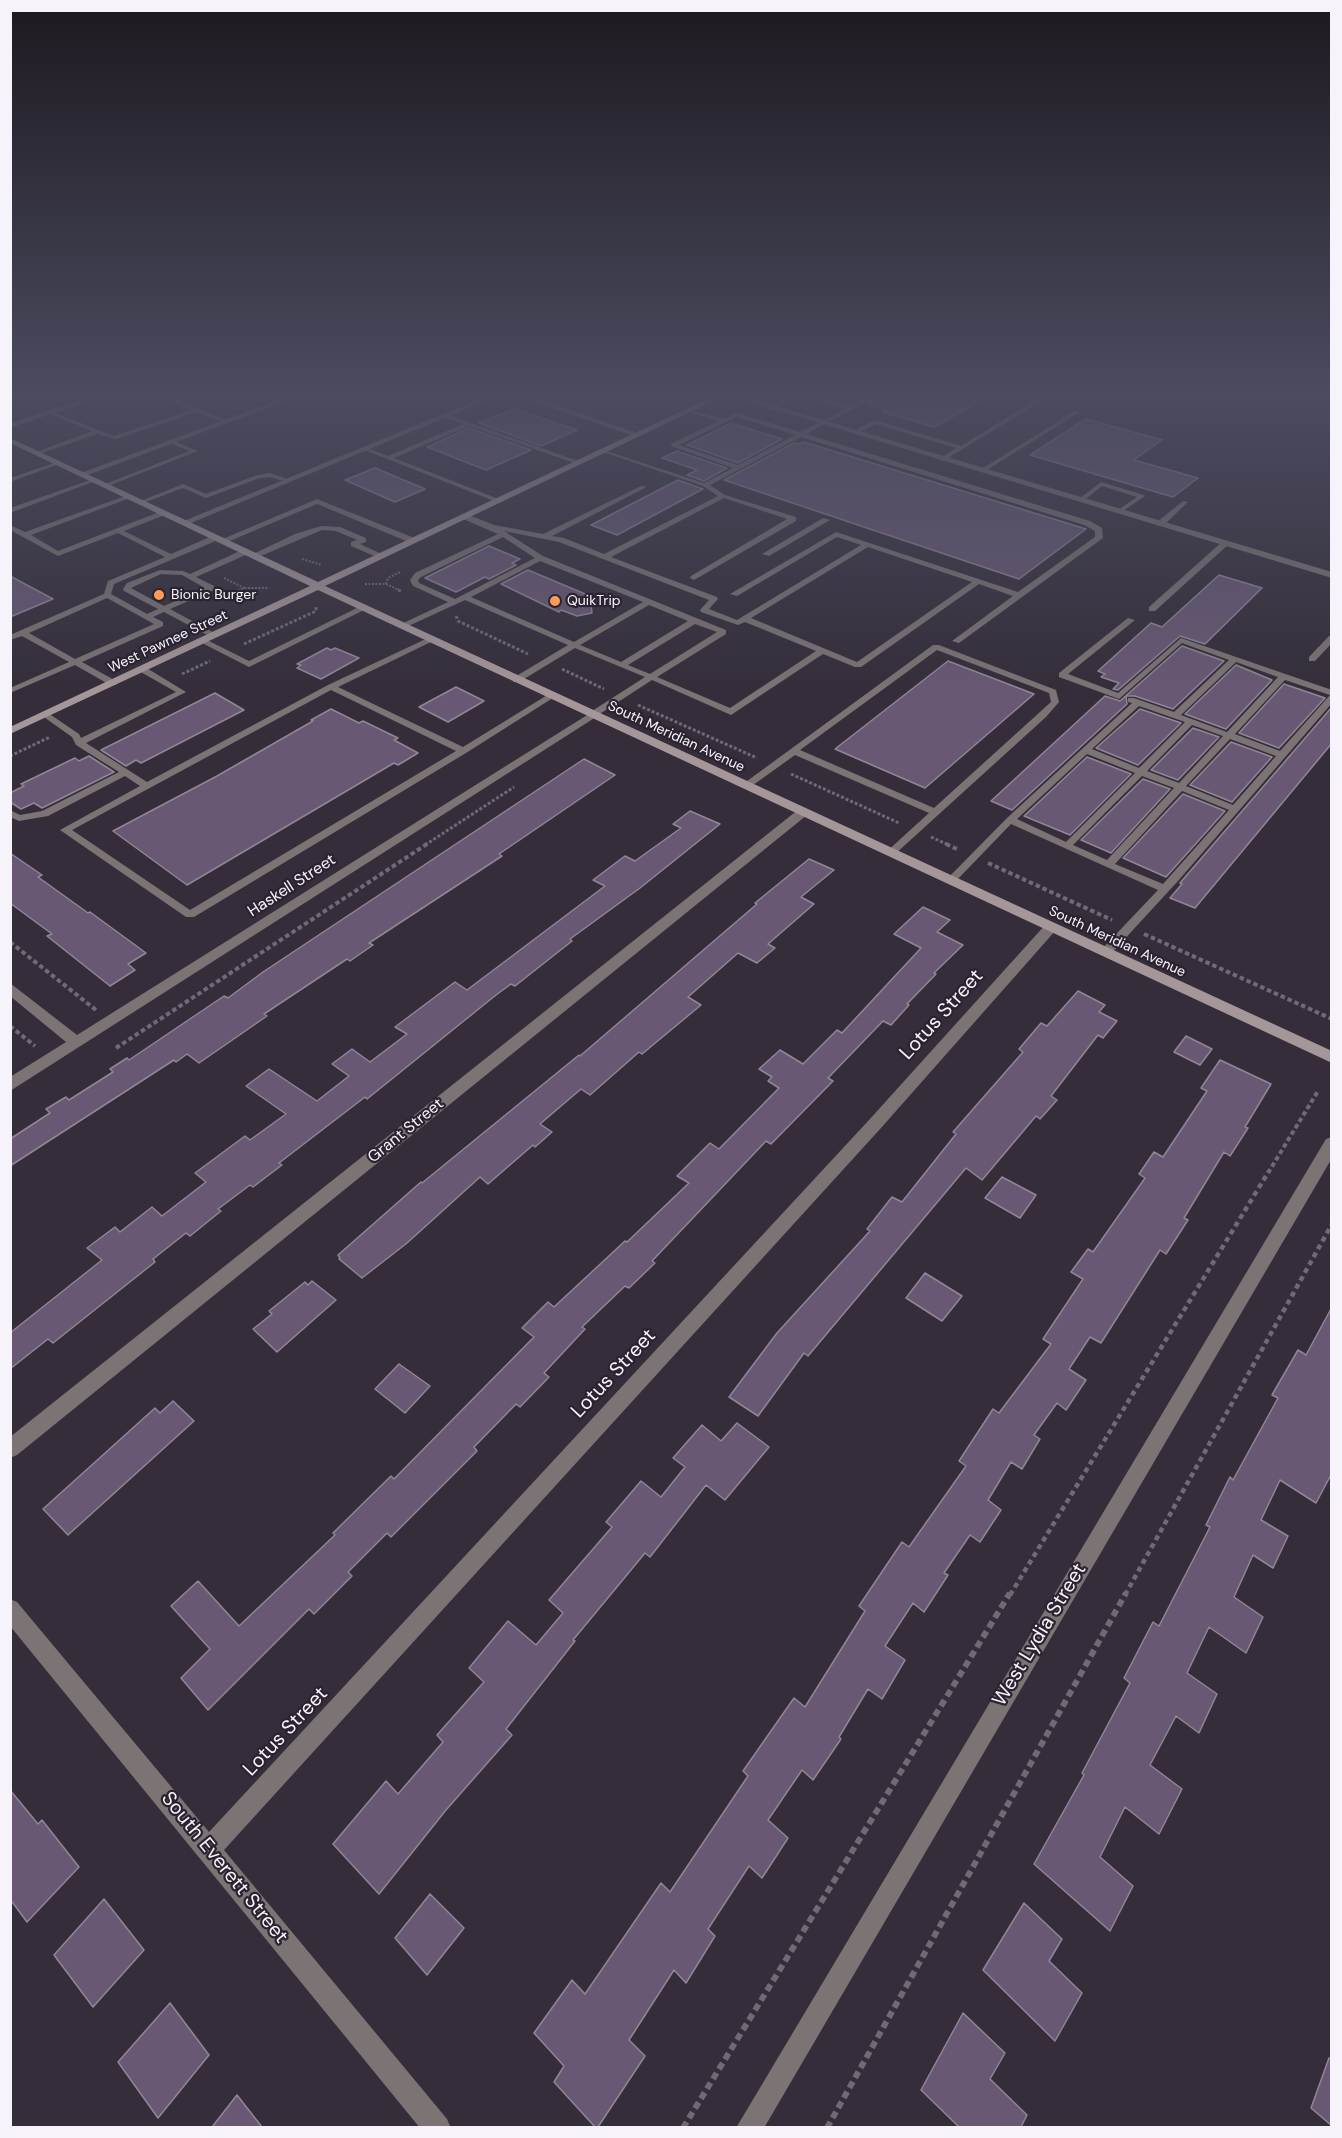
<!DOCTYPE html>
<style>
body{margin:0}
#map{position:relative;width:1342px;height:2138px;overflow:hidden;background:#352e3a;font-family:"DM Sans",sans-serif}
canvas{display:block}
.frame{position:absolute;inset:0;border:12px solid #f7f3fb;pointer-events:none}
</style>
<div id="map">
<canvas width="1342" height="2138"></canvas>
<div class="frame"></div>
</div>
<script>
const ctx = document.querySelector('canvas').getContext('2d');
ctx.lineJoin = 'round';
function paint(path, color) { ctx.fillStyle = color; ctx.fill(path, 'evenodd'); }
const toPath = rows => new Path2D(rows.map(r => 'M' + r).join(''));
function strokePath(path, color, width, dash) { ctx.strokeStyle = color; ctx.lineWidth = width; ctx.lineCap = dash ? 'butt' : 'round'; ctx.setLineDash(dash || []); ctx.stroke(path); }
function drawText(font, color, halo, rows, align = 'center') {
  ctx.font = font + ' "DM Sans",sans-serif'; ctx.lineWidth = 4.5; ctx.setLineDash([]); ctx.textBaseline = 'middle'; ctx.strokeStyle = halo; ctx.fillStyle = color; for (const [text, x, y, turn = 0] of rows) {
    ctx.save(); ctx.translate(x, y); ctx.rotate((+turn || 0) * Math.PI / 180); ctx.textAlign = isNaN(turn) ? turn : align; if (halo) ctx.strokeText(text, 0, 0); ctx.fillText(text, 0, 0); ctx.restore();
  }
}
const building = toPath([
 [885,393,994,393,934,427,882,412,887,410,867,404,885,393],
 [514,409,577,430,541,446,479,423,514,409],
 [1086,419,1162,440,1134,460,1198,478,1173,497,1030,455,1086,419],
 [731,423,782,439,738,463,687,445,731,423],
 [469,428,531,450,486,470,427,447,469,428],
 [804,442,1086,529,1019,579,724,480,794,443,799,444,804,442],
 [677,451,727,468,704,481,687,475,697,470,662,458,677,451],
 [375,468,425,489,395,502,345,480,375,468],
 [678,480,703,489,617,535,591,525,678,480],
 [489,546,520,559,512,563,516,565,489,579,485,577,456,592,425,578,489,546],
 [528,570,590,596,592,613,577,616,561,610,559,612,501,584,528,570],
 [1219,575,1262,588,1205,644,1180,636,1118,690,1113,689,1119,683,1101,677,1105,674,1098,671,1151,623,1162,627,1219,575],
 [10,576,53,599,10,617,10,576],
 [1182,646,1224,661,1173,709,1135,696,1126,696,1127,704,1012,810,991,801,1105,696,1120,701,1182,646],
 [327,648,331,650,335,648,359,658,321,679,297,668,301,665,297,664,327,648],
 [948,661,1034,694,925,788,835,749,948,661],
 [1236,665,1272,680,1226,729,1185,714,1236,665],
 [1284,684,1325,698,1279,748,1239,733,1284,684],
 [456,687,484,701,448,722,419,707,456,687],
 [215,693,244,710,141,763,136,760,126,766,101,750,215,693],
 [1332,707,1332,743,1195,908,1170,898,1182,884,1180,883,1332,707],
 [331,709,359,723,363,721,398,738,394,740,418,753,398,765,394,763,187,885,113,831,217,776,313,721,311,720,331,709],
 [1140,709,1181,723,1138,765,1096,748,1140,709],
 [1193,728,1219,737,1178,780,1151,770,1193,728],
 [1231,742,1272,757,1232,802,1190,785,1231,742],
 [89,756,114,772,42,808,34,803,21,809,10,802,10,793,24,786,21,784,75,758,79,761,89,756],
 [1087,757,1131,774,1070,835,1024,816,1087,757],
 [584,759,615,775,499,854,502,856,369,943,373,945,350,961,347,959,264,1014,267,1016,199,1063,187,1054,176,1062,174,1060,10,1166,10,1139,50,1113,46,1109,66,1097,69,1100,113,1072,110,1069,127,1058,129,1060,224,996,228,998,263,972,584,759],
 [1143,779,1170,789,1111,853,1081,840,1143,779],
 [1183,794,1225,811,1166,877,1123,858,1183,794],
 [690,811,720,824,640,888,570,939,572,941,515,986,511,984,496,995,367,1099,365,1097,279,1163,282,1165,253,1187,250,1185,218,1209,221,1211,190,1236,186,1233,153,1259,155,1262,53,1343,48,1339,10,1369,10,1333,102,1260,87,1248,115,1227,120,1232,152,1207,162,1216,206,1182,195,1173,245,1136,250,1140,286,1114,246,1086,269,1069,317,1101,349,1076,332,1064,352,1049,370,1062,407,1034,395,1027,455,982,467,990,605,886,593,880,625,856,635,861,681,828,673,824,690,811],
 [10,853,42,875,38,877,88,913,90,912,146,953,128,964,135,970,110,986,47,936,52,934,10,903,10,853],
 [809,859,834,870,801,897,814,904,768,944,775,948,757,963,738,953,688,997,701,1005,642,1054,639,1052,590,1095,581,1089,540,1124,552,1132,535,1147,533,1145,488,1184,480,1177,407,1243,362,1278,339,1259,340,1258,338,1255,421,1182,422,1183,579,1055,580,1056,757,904,755,903,809,859],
 [923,907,950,920,937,932,963,945,934,973,936,974,907,1004,909,1005,891,1025,883,1021,828,1078,833,1081,771,1144,766,1141,652,1261,655,1263,629,1288,625,1286,582,1327,585,1329,544,1373,549,1377,520,1407,516,1404,474,1447,477,1451,391,1537,387,1533,348,1572,352,1576,314,1614,309,1609,208,1710,181,1678,210,1649,171,1606,198,1581,239,1626,335,1535,333,1533,391,1476,394,1479,534,1337,522,1328,548,1302,554,1307,625,1241,627,1242,689,1183,677,1176,710,1143,719,1149,779,1088,768,1081,772,1077,759,1069,780,1050,803,1064,837,1030,842,1033,921,948,894,934,923,907],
 [1078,991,1105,1005,1099,1012,1117,1021,1103,1038,1098,1035,1051,1096,1057,1100,1040,1119,1036,1116,982,1180,966,1168,808,1356,804,1353,758,1416,729,1397,777,1333,870,1231,867,1229,892,1197,902,1202,956,1134,953,1132,1023,1052,1019,1049,1041,1023,1047,1026,1078,991],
 [1186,1036,1212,1049,1200,1065,1174,1052,1186,1036],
 [1220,1060,1271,1084,1245,1127,1248,1128,1230,1156,1224,1152,1184,1218,1188,1220,1166,1254,1160,1250,1101,1343,1090,1337,1069,1369,1086,1380,1066,1410,1057,1403,1034,1435,1040,1439,1022,1469,1011,1462,988,1500,1001,1510,980,1542,970,1535,944,1573,948,1575,924,1612,913,1603,885,1646,905,1660,882,1699,868,1689,839,1737,841,1739,813,1780,802,1770,768,1820,788,1838,762,1878,749,1866,708,1929,715,1936,686,1983,674,1970,629,2040,645,2056,598,2127,595,2127,554,2082,564,2066,534,2033,572,1980,585,1994,661,1883,670,1892,748,1776,743,1771,794,1698,805,1707,865,1611,859,1606,902,1542,909,1547,966,1466,959,1461,993,1409,999,1413,1051,1344,1043,1339,1083,1279,1071,1272,1088,1249,1093,1252,1145,1178,1139,1174,1154,1152,1163,1157,1207,1091,1201,1088,1220,1060],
 [1002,1177,1036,1195,1020,1218,985,1198,1002,1177],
 [925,1273,962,1296,942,1321,906,1298,925,1273],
 [312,1281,336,1300,277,1352,253,1329,272,1314,269,1311,305,1282,308,1285,312,1281],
 [1332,1307,1332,1473,1316,1503,1280,1480,1261,1520,1288,1536,1273,1568,1253,1555,1234,1597,1263,1617,1246,1653,1209,1627,1187,1673,1217,1694,1199,1733,1176,1716,1150,1765,1182,1789,1159,1834,1125,1807,1100,1857,1133,1886,1110,1931,1034,1864,1084,1775,1082,1773,1130,1683,1124,1678,1153,1622,1159,1626,1210,1527,1206,1525,1230,1477,1233,1480,1278,1398,1272,1395,1298,1350,1306,1355,1332,1307],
 [399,1364,430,1386,405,1413,375,1389,399,1364],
 [173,1401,194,1421,68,1535,43,1509,155,1408,160,1413,173,1401],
 [737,1423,769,1447,725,1500,706,1485,650,1557,645,1553,573,1640,575,1641,506,1729,512,1735,446,1810,379,1894,333,1844,386,1781,398,1794,443,1742,437,1735,484,1682,469,1668,508,1621,536,1645,563,1613,549,1600,612,1527,606,1522,641,1481,661,1497,685,1467,673,1458,702,1425,721,1441,737,1423],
 [10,1790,38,1824,42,1820,79,1867,27,1922,10,1899,10,1790],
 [430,1894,464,1928,427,1975,395,1938,430,1894],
 [104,1899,144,1950,93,2007,54,1955,104,1899],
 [1024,1903,1062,1939,1049,1961,1082,1993,1055,2041,983,1970,1024,1903],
 [170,2003,209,2055,158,2118,118,2062,170,2003],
 [963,2013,1005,2053,990,2079,1027,2115,1021,2127,959,2127,921,2090,963,2013],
 [1329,2058,1332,2059,1332,2126,1311,2108,1329,2058],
 [237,2095,262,2127,212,2127,237,2095]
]);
paint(building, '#685873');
strokePath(building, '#8f8795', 1.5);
strokePath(toPath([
 [302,559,322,565],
 [224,578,244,588],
 [365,584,386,584,401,591],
 [386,584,388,578,400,572],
 [238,591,245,588,269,588]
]), '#706a75', 2, [2, 1.5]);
strokePath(toPath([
 [398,590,401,591],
 [220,599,241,590],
 [456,616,458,621,528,654],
 [244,644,316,611,316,607],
 [562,669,604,689],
 [182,674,210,661],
 [638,705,757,758],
 [10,756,50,737],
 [791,774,899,823],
 [931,837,949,845],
 [425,845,514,787]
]), '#706a75', 3, [3, 2]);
strokePath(toPath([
 [946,844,959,850],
 [988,863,1112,920],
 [1144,934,1332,1019],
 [10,942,96,1010],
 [10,1026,35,1046],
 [116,1048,427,844],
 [1268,1173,1318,1091]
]), '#706a75', 4, [4.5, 3]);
strokePath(toPath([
 [1010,1595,1269,1171],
 [1125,1595,1332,1224]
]), '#706a75', 4.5, [5, 4]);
strokePath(toPath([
 [683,2128,1010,1593],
 [827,2128,1126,1593]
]), '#706a75', 6, [7, 4.5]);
paint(toPath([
 [152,393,161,393,230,422,225,423,197,412,116,439,97,434,39,454,34,453,92,431,49,414,49,412,53,412,114,436,191,410,152,393],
 [666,393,674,393,661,400,656,399,666,393],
 [797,393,804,393,850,406,875,393,883,393,806,434,1090,521,1102,528,1103,538,959,643,952,641,1013,596,979,584,861,667,855,667,823,654,731,715,652,680,595,717,589,717,589,713,645,677,575,648,519,682,513,682,513,678,568,645,465,600,404,628,397,626,448,602,413,586,410,580,415,573,498,534,463,519,463,515,469,515,494,525,543,534,641,486,645,486,645,488,552,536,564,538,604,554,718,496,703,486,603,452,603,450,704,483,733,468,671,446,671,444,718,421,688,412,688,410,724,419,737,413,800,432,845,409,801,396,774,409,769,408,797,393],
 [737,417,795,435,738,465,679,445,737,417],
 [801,437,1084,525,1095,531,1095,537,1018,592,836,532,730,594,737,596,837,537,861,545,737,620,709,609,718,599,717,597,611,557,724,498,787,519,691,576,690,578,694,580,796,521,796,517,725,495,710,485,801,437],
 [504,531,559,542,709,600,700,610,701,612,738,625,745,622,816,651,730,708,657,677,726,634,726,630,543,556,504,531],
 [503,537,535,558,455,599,419,583,418,580,421,577,503,537],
 [868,547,972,582,857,662,751,618,868,547],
 [540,561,643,602,574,642,471,597,540,561],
 [649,605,688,621,621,662,580,645,649,605],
 [695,624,717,632,650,674,628,665,695,624],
 [1047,393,1055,393,943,461,941,460,941,458,956,448,876,424,857,433,852,432,875,420,961,446,1047,393],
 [1075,411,1080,412,985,471,980,470,1075,411],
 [446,414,581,462,582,463,577,464,469,426,394,458,501,500,502,501,499,503,362,449,367,448,388,456,463,424,444,417,443,416,446,414],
 [170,441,174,441,198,451,108,486,103,485,189,451,170,443,170,441],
 [57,462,62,463,10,482,10,478,57,462],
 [270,473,290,480,287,482,270,477,260,478,206,498,183,488,143,503,138,502,183,484,206,494,257,475,270,473],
 [93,479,98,480,10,513,10,508,93,479],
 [1101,482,1144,495,1145,496,1120,513,1116,511,1118,510,1137,497,1102,486,1083,501,1079,501,1079,499,1101,482],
 [128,495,131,497,130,498,31,535,58,551,162,511,165,511,165,515,124,531,171,554,212,536,218,536,218,540,114,584,111,594,147,614,158,609,124,591,123,589,127,583,160,570,183,571,190,574,242,550,248,550,248,554,196,577,214,586,214,590,170,609,218,635,211,637,164,612,153,617,163,622,163,626,82,662,116,681,116,685,110,685,75,665,10,693,10,688,69,662,22,636,10,640,10,635,104,594,108,581,165,557,118,533,58,556,10,530,10,525,25,532,128,495],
 [161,574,182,575,205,588,164,606,131,588,161,574],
 [107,598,154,624,75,659,29,633,107,598],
 [317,499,417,539,418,541,411,543,317,504,225,543,218,541,317,499],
 [1183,501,1188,502,1163,526,1157,526,1157,522,1183,501],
 [823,518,830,520,769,556,762,554,823,518],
 [321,526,340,527,366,538,366,542,360,544,386,556,379,558,351,546,351,542,357,540,336,531,322,530,256,558,249,556,295,534,321,526],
 [1223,541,1230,543,1155,611,1149,611,1149,607,1223,541],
 [361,606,368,608,249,667,198,641,205,639,249,661,361,606],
 [1128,618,1135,620,1068,674,1118,693,1181,638,1332,690,1332,703,1178,881,1109,956,1105,957,1100,953,1101,950,1158,890,1011,824,954,883,946,883,945,881,1007,818,1132,703,1128,702,1128,698,1134,698,1174,712,1229,660,1182,643,1119,699,1059,677,1059,673,1128,618],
 [1236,662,1278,677,1227,732,1181,715,1236,662],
 [1285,680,1330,695,1280,751,1235,734,1285,680],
 [1139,706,1185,722,1139,768,1092,749,1139,706],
 [1192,725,1223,736,1179,783,1147,771,1192,725],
 [1230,739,1276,756,1233,805,1186,786,1230,739],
 [1087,754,1135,773,1066,842,1017,819,1087,754],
 [1142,776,1174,788,1107,860,1073,845,1142,776],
 [1182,791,1229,810,1163,884,1115,864,1182,791],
 [1329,636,1332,636,1332,643,1315,661,1309,661,1309,657,1329,636],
 [430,637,433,637,433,641,338,687,463,747,549,694,556,696,466,753,194,917,186,917,60,830,140,786,125,776,48,816,19,821,10,817,10,810,20,815,42,811,119,772,76,745,72,737,41,715,45,712,48,713,79,734,81,738,176,692,139,671,139,667,145,667,186,692,86,743,147,782,328,685,430,637],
 [331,690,456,751,190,910,72,830,331,690],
 [933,645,939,645,1056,690,1059,702,1046,717,894,855,890,856,885,853,929,813,795,755,749,788,743,788,743,784,933,645],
 [937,650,1049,693,1051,702,934,808,800,750,937,650]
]), '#7b7374');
paint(toPath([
 [101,393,113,393,10,428,10,423,101,393],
 [297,393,308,393,85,476,78,474,297,393],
 [494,393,505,393,186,525,179,523,494,393],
 [510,393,522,393,643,435,636,437,510,393],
 [733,393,1332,572,1332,578,723,394,733,393],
 [592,712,596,713,596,717,10,1091,10,1077,66,1042,10,996,10,983,77,1035,592,712],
 [803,808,809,812,807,815,17,1455,10,1458,10,1437,799,809,803,808],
 [1051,923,1056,924,1058,927,1056,930,881,1128,224,1850,447,2119,451,2128,420,2128,10,1626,10,1599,17,1602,209,1832,869,1120,1046,924,1051,923],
 [1332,1137,1332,1158,764,2128,736,2128,1326,1139,1332,1137]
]), '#7b7374');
paint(toPath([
 [720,393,730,393,325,586,1332,1051,1332,1063,318,590,10,734,10,727,310,586,10,443,10,438,318,582,720,393]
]), '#a59799');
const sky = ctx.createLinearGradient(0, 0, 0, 693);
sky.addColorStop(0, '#1d1920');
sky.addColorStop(0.57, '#4b4c60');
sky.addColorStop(1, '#4b4c6000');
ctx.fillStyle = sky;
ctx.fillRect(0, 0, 1342, 693);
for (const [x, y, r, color] of [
 [159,595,6,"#fe9b59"],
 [555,601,6,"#fe9b59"]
]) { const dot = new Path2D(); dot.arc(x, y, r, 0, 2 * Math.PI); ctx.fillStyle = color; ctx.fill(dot); strokePath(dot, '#2b2430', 2); }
drawText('14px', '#f7f3fb', '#2b2430', [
 ["Bionic Burger",171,595],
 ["QuikTrip",567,601]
], 'left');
drawText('14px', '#f7f3fb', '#2b2430', [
 ["West Pawnee Street",168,642,-25],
 ["South Meridian Avenue",676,737,25],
 ["South Meridian Avenue",1117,942,25]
]);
drawText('16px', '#f7f3fb', '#2b2430', [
 ["Haskell Street",292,886,-33],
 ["Grant Street",406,1131,-39]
]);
drawText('20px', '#f7f3fb', '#2b2430', [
 ["Lotus Street",942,1015,-48],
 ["Lotus Street",614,1374,-47],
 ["West Lydia Street",1040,1635,-59],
 ["Lotus Street",286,1732,-47],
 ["South Everett Street",224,1868,51]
]);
</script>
